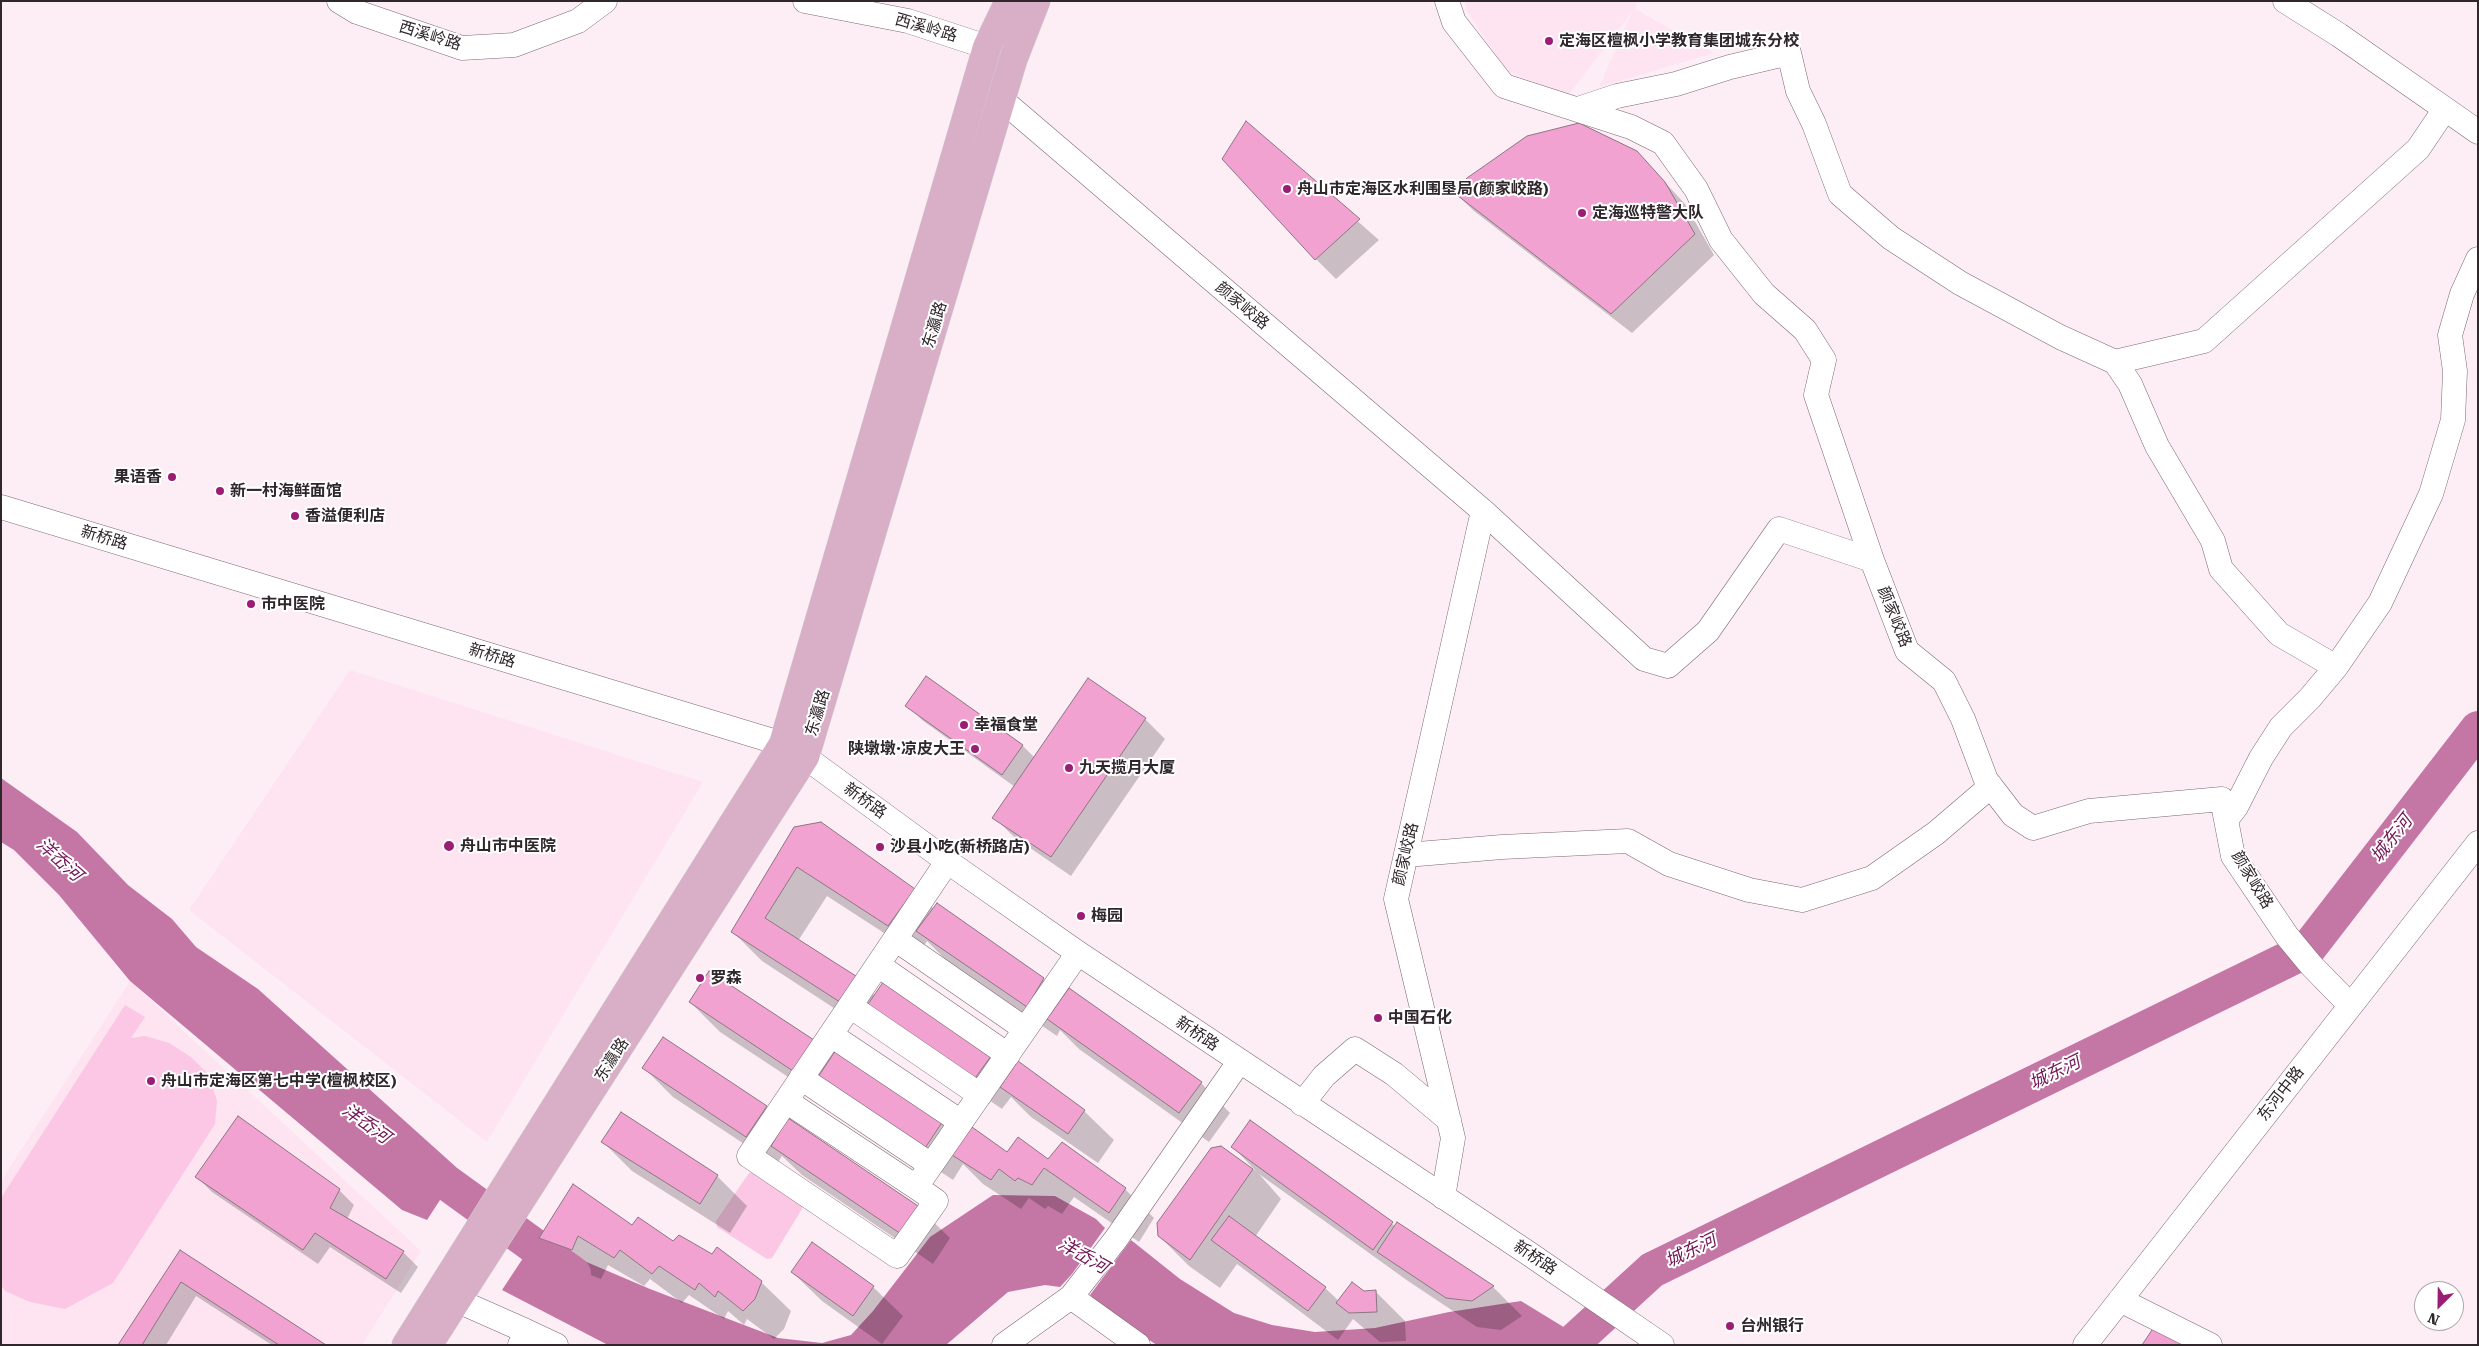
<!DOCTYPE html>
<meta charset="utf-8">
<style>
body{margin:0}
#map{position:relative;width:2479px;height:1346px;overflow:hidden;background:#fdeef6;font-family:"Roboto Serif",serif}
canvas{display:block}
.frame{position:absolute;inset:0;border:2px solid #30272c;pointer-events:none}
.north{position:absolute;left:2414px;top:1281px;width:50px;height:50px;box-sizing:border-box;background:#fff;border:1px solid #aca9ab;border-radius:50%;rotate:203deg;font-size:14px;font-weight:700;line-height:20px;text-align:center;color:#30272c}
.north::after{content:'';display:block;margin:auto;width:18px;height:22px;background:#9a1c73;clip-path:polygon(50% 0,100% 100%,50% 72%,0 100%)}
</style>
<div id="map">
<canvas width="2479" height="1346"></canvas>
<div class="frame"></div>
<div class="north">N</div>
</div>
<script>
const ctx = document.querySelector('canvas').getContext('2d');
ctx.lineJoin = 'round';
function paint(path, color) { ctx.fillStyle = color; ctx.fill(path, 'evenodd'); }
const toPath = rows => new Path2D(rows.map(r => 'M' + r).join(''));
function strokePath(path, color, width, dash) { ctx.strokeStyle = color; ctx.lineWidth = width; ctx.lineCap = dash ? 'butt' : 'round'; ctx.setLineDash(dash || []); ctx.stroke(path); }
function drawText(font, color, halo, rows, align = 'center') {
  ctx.font = font + ' "Roboto Serif","Noto Sans SC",serif'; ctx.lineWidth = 4; ctx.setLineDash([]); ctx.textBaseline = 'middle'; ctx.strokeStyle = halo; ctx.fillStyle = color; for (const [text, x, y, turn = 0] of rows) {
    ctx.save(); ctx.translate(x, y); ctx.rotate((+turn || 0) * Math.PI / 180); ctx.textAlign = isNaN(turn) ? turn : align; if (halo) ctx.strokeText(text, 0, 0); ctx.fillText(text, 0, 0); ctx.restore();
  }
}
paint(toPath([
 [1465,1,1637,1,1635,9,1714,53,1599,87,1632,12,1566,98,1506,70,1467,11],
 [350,670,703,782,487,1142,189,910],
 [130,981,421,1251,362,1345,4,1345,1,1343,1,1181]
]), '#fee3f1');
paint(toPath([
 [125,1005,145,1017,131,1038,145,1036,169,1043,191,1057,209,1075,217,1101,215,1124,113,1283,65,1309,30,1302,5,1291,1,1285,1,1198],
 [756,1172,803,1204,802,1209,772,1258,767,1259,717,1227,716,1221,749,1173]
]), '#fbc7e4');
paint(toPath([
 [1,778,77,832,128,885,172,919,196,947,258,989,456,1167,455,1177,427,1220,402,1210,130,981,59,895,14,850,1,842],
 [993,1195,1055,1196,1096,1219,1105,1228,1072,1274,1060,1287,1045,1285,1008,1292,946,1345,608,1345,502,1290,535,1240,650,1289,778,1338,822,1343,851,1335,873,1311,930,1237],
 [1131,1240,1180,1279,1234,1313,1272,1325,1315,1332,1375,1328,1449,1312,1521,1301,1593,1345,1157,1345,1120,1322,1090,1295]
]), '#c477a4');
paint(toPath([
 [1246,123,1379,240,1336,279,1316,259],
 [1637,152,1685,204,1714,255,1632,333,1474,211,1454,192],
 [927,678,1023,746,1035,758,1145,719,1165,739,1071,876,1014,837,994,817,1015,787,922,720,907,705],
 [795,828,914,890,934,909,937,904,1043,979,1063,999,1201,1083,1230,1113,1209,1142,1079,1049,1060,1030,1057,1036,947,961,927,941,918,955,827,896,798,941,858,979,875,996,993,1053,1012,1072,1084,1111,1114,1140,1098,1163,1031,1117,1011,1097,1002,1109,897,1037,872,1033,762,961,733,932],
 [690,1002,813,1041,831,1060,1007,1154,1048,1160,1125,1189,1154,1218,1139,1242,1074,1197,1062,1214,1048,1206,1045,1209,1029,1198,1021,1209,983,1184,963,1164,953,1180,847,1110,823,1100,720,1032],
 [644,1068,766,1107,785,1126,920,1209,950,1238,933,1264,802,1175,782,1156,776,1165,673,1097],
 [1251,1122,1395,1226,1397,1224,1493,1287,1522,1316,1501,1330,1477,1327,1408,1281,1259,1174,1281,1199,1255,1237,1325,1288,1339,1301,1363,1293,1376,1292,1405,1321,1406,1341,1380,1342,1353,1319,1338,1340,1237,1264,1220,1288,1189,1266,1159,1236,1220,1147,1256,1171,1233,1147],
 [603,1142,717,1176,747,1206,730,1233,632,1171],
 [197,1177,339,1190,354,1205,347,1219,403,1252,418,1267,401,1293,330,1247,318,1264,212,1192],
 [632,1227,761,1282,791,1311,784,1329,774,1339,747,1319,744,1325,728,1311,724,1319,689,1295,682,1303,650,1279,644,1286,608,1265,601,1279,570,1267,541,1238],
 [180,1252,324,1345,272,1345,196,1296,166,1345,119,1345],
 [792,1272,873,1287,903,1316,882,1344,822,1301]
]), '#0003');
strokePath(toPath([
 [410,1156,573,1274],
 [1570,1345,1652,1270,2307,950,2478,729]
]), '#c477a4', 36);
const building = toPath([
 [1246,121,1360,219,1315,260,1222,159,1246,121],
 [1579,123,1637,151,1665,182,1695,234,1611,314,1453,192,1467,178,1527,136,1579,123],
 [926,676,1023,745,1002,775,905,706,926,676],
 [1088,678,1146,718,1051,857,992,818,1088,678],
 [821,822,915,889,888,926,797,867,765,918,859,978,843,1004,731,932,794,827,821,822],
 [937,903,1044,978,1027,1007,916,931,937,903],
 [709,971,814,1040,793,1071,689,1002,709,971],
 [886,978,994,1052,973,1081,866,1007,886,978],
 [1069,988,1202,1082,1179,1113,1047,1019,1069,988],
 [663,1037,767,1106,746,1137,642,1068,663,1037],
 [836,1050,943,1121,923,1151,816,1080,836,1050],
 [1018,1061,1085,1110,1068,1134,1000,1087,1018,1061],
 [621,1112,718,1175,700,1204,601,1142,621,1112],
 [238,1116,340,1189,330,1208,404,1251,386,1279,315,1233,303,1250,195,1177,238,1116],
 [788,1118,921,1208,904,1236,771,1146,788,1118],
 [1250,1120,1393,1222,1373,1250,1231,1147,1250,1120],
 [972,1127,1007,1152,1018,1137,1048,1159,1062,1142,1126,1188,1109,1213,1044,1168,1032,1185,1018,1178,1015,1181,999,1169,991,1180,952,1155,972,1127],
 [1221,1146,1253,1169,1190,1260,1158,1236,1157,1223,1211,1148,1221,1146],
 [573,1184,632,1225,638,1217,673,1241,679,1235,712,1254,717,1247,762,1281,755,1299,743,1311,718,1291,715,1297,699,1283,695,1290,659,1266,652,1274,620,1250,614,1258,578,1236,572,1250,539,1238,573,1184],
 [1229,1216,1326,1287,1308,1311,1211,1240,1229,1216],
 [1397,1222,1494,1286,1472,1301,1446,1298,1377,1252,1397,1222],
 [812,1242,874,1286,853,1316,791,1272,812,1242],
 [180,1250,326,1345,279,1345,181,1282,142,1345,118,1345,180,1250],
 [1352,1282,1364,1291,1376,1290,1377,1312,1349,1313,1336,1303,1352,1282],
 [2156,1324,2196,1345,2142,1345,2156,1324]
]);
paint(building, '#f2a2d0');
strokePath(building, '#8c7581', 1);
const minor = toPath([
 [339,1,357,12,462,48,514,45,578,21,605,1],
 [805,1,908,21,987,47],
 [1447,1,1454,22,1504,86,1631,127,1663,143,1696,189,1721,240,1764,294,1805,330,1824,360,1816,395,1872,560],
 [2285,1,2339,35,2478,132],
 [1002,100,1483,511,1644,659,1668,666,1708,631,1779,529,1872,560,1907,651,1944,681,1963,719,1986,780,2013,815,2033,828,2089,811,2222,799,2233,856,2287,936,2311,965,2350,1005],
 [1578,109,1617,96,1676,84,1730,67,1789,53,1798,91,1814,124,1840,194,1891,238,1960,283,2060,337,2115,362,2204,341,2418,149,2445,109],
 [2115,362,2130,384,2157,446,2213,541,2221,569,2279,634,2336,667],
 [1,507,783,744,805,757,951,864,1078,953,1528,1253,1662,1345],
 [2226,820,2236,807,2261,758,2281,727,2310,698,2336,667,2380,603,2431,494,2453,420,2455,371,2450,335,2462,294,2478,259],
 [1406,855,1502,847,1628,841,1669,864,1749,890,1802,900,1872,878,1936,833,1991,786],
 [947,862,749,1156,897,1256,936,1201,916,1187,1078,953],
 [895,939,1025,1029],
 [878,965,1008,1055],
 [850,1006,980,1095],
 [831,1035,961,1122],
 [801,1078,931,1165],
 [786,1101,916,1187],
 [1302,1104,1324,1076,1355,1049,1394,1074,1449,1120],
 [1443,1197,1453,1138,1396,899,1483,511],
 [1071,1297,1138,1345],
 [456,1300,526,1331,520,1345],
 [2120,1300,2210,1345],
 [526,1331,556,1345],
 [1004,1345,1071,1297,1116,1239,1239,1062],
 [2085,1345,2478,843]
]);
const major = toPath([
 [406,1345,783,744,987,47,1009,1],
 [428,1345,805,757,1013,60,1036,1]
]);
strokePath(minor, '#7d6773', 25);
strokePath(major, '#d1cfd1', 29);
strokePath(minor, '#fff', 24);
strokePath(major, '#d8afc7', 28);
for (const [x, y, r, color] of [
 [1549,41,5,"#9a1c73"],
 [1287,189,5,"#9a1c73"],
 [1582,213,5,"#9a1c73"],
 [172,477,5,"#9a1c73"],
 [220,491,5,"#9a1c73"],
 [295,516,5,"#9a1c73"],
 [251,604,5,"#9a1c73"],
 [964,725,5,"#9a1c73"],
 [975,749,5,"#9a1c73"],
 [1069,768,5,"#9a1c73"],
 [449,846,6,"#9a1c73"],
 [880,847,5,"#9a1c73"],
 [1081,916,5,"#9a1c73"],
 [700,978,5,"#9a1c73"],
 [1378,1018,5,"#9a1c73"],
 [151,1081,5,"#9a1c73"],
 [1730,1326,5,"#9a1c73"]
]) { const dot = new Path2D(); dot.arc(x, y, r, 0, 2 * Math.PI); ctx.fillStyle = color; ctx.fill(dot); strokePath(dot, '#fff', 2); }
drawText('16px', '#30272c', '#fff', [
 ["西溪岭路",926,28,16],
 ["西溪岭路",430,36,17],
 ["颜家峧路",1242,306,40],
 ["东瀛路",935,325,-73],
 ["新桥路",104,538,17],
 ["颜家峧路",1894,617,68],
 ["新桥路",492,656,17],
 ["东瀛路",818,713,-73],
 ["新桥路",865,801,36],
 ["颜家峧路",1406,854,-77],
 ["颜家峧路",2252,880,59],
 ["新桥路",1197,1034,34],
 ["东瀛路",612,1060,-57],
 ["东河中路",2281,1094,-52],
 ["新桥路",1535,1258,34]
]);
drawText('bold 16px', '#30272c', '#fff', [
 ["定海区檀枫小学教育集团城东分校",1559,41],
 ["舟山市定海区水利围垦局(颜家峧路)",1297,189],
 ["定海巡特警大队",1592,213],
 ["果语香",162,477,"right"],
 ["新一村海鲜面馆",230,491],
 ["香溢便利店",305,516],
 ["市中医院",261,604],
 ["幸福食堂",974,725],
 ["陕墩墩·凉皮大王",965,749,"right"],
 ["九天揽月大厦",1079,768],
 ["舟山市中医院",460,846],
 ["沙县小吃(新桥路店)",890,847],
 ["梅园",1091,916],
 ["罗森",710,978],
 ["中国石化",1388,1018],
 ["舟山市定海区第七中学(檀枫校区)",161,1081],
 ["台州银行",1740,1326]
], 'left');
drawText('italic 18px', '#721655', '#fff', [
 ["城东河",2392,839,-52],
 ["洋岙河",59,860,42],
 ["城东河",2055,1073,-26],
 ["洋岙河",366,1124,36],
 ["城东河",1691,1251,-26],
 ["洋岙河",1083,1256,30]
]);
</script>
